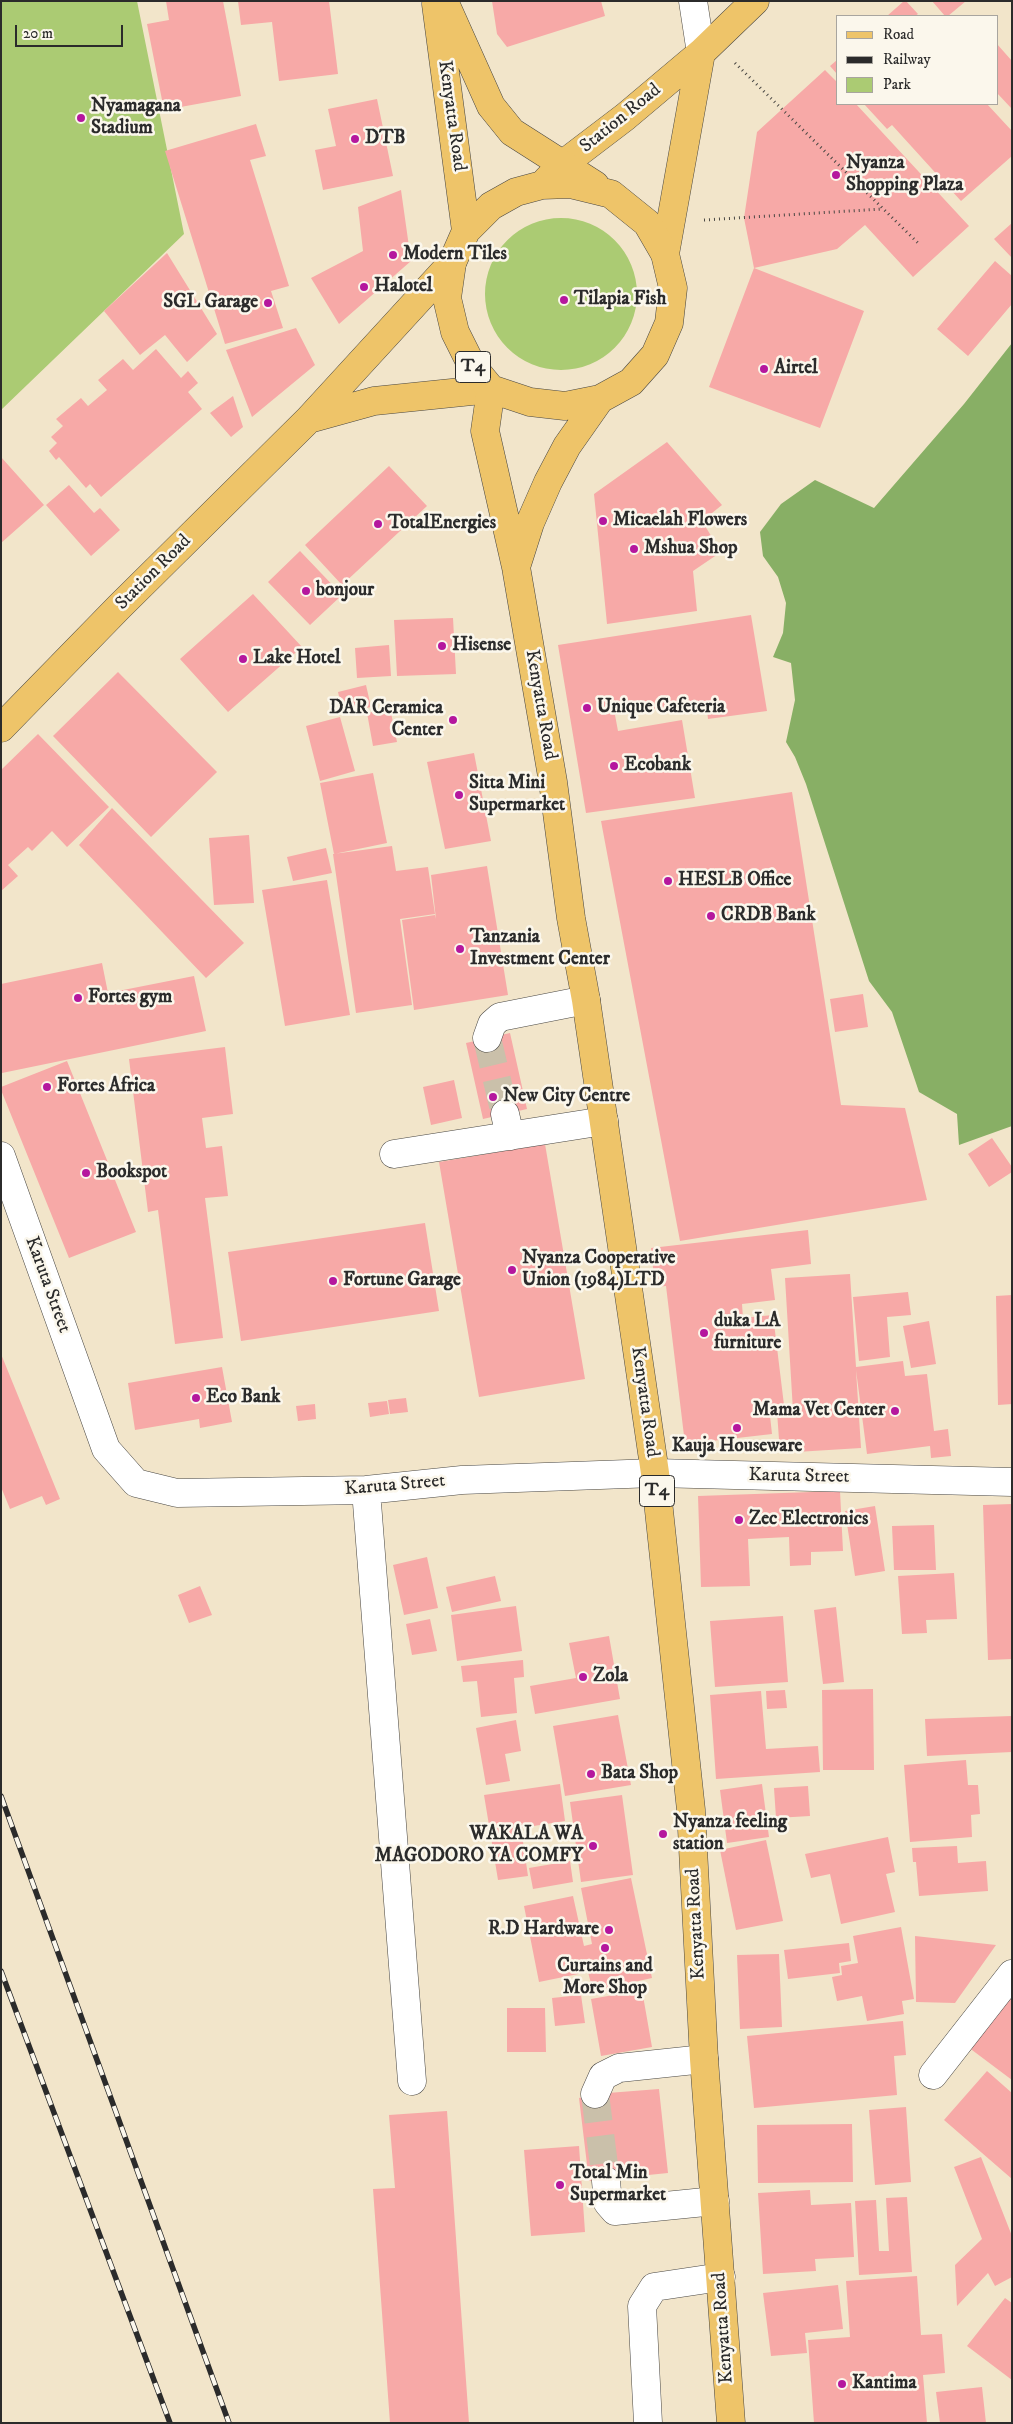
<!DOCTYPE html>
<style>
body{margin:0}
#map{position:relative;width:1013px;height:2424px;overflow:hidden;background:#f2e5ca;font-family:"IM FELL DW Pica",serif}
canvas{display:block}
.frame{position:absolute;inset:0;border:2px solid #2b2b2b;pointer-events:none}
.legend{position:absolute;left:836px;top:15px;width:162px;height:90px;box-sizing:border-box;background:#fbf7ec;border:1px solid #a8a59f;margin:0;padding:6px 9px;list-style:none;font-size:15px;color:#2b2b2b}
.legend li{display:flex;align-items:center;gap:10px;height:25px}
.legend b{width:25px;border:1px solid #a8a59f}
.scale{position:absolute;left:15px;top:25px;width:108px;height:22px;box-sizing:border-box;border:2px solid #2b2b2b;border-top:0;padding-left:6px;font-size:15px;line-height:18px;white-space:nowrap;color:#2b2b2b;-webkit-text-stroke:4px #fbf7ec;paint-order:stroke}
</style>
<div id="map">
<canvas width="1013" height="2424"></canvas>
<div class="frame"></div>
<ul class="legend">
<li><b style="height:6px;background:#eec469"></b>Road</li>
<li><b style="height:6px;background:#2b2b2b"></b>Railway</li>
<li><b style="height:14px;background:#abcb73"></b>Park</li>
</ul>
<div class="scale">20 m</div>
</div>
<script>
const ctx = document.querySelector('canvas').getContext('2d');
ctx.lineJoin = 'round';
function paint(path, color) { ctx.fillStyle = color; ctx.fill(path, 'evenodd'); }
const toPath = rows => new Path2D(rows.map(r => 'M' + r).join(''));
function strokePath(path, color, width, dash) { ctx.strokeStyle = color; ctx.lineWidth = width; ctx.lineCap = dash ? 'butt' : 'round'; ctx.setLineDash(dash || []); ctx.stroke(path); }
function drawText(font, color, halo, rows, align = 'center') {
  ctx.font = font + ' "IM FELL DW Pica",serif'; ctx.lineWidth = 5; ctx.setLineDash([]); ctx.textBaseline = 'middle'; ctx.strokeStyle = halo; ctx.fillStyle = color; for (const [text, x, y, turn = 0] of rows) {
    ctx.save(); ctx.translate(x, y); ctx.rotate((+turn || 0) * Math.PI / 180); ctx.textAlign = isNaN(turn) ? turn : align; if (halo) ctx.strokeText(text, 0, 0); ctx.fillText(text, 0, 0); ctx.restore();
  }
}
paint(toPath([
 [1,1,137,1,184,234,1,410],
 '485 294a76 76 0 1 1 152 0a76 76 0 1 1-152 0Z'
]), '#abcb73');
paint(toPath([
 [1012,343,1012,1126,959,1145,957,1114,919,1092,892,1012,869,981,806,784,795,757,786,742,795,700,791,663,773,657,783,633,786,603,778,577,763,556,760,532,781,504,815,480,874,508,964,404]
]), '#88af65');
paint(toPath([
 [166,1,223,1,241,96,164,110,147,24,169,20],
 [238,1,329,1,338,74,279,81,272,22,241,25],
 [492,1,601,1,605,16,507,47,497,34],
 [904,1,906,1,918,14,915,16,887,16],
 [932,1,966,1,948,16,945,16],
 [997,44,1012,61,1012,109,997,93],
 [837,60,837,74,830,66],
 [825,70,837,82,837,104,856,104,969,226,913,277,865,225,837,249,754,268,744,218,757,132],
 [377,99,393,176,323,190,315,150,336,146,328,109],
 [864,104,987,104,1012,131,1012,156,961,201,892,125,887,129],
 [256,124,266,156,250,160,289,286,271,291,283,328,225,344,165,151],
 [401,190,411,261,339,324,311,278,363,251,358,207],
 [1012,223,1012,258,994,239],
 [167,253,217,334,187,362,165,335,140,355,104,311],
 [995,261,1012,276,1012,304,968,356,937,329],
 [754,268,864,311,820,428,709,387],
 [296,328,315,365,252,417,226,350],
 [156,349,181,378,188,371,198,383,188,392,202,409,101,497,90,484,86,488,59,457,56,460,49,451,57,443,51,437,63,426,56,419,81,398,88,406,107,390,98,380,123,359,133,370],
 [233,396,243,427,231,437,210,413],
 [667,442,722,505,702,521,721,552,693,571,697,611,607,624,594,494],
 [1,457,44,505,1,543],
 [389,466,427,506,342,585,305,545],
 [69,485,94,513,100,508,120,530,91,556,46,505],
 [300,551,342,595,310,625,268,582],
 [253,594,302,647,228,712,180,659],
 [751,615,767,711,708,719,706,701,615,715,618,731,682,720,695,798,586,813,558,645],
 [453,618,456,674,397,676,394,620],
 [389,645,391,676,357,678,355,648],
 [118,672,217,772,151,837,53,736],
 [366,685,371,707,343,713,338,692],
 [390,708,397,742,373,746,367,713],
 [340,717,355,771,320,781,306,726],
 [38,734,109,807,67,847,52,831,32,851,28,847,8,865,18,876,1,891,1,770],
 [474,753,491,841,445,849,427,762],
 [373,773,387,843,334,854,320,783],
 [792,792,841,1105,905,1108,927,1200,680,1241,601,821],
 [112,808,244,943,206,978,79,845],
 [249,835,254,903,214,905,209,838],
 [392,846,396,871,428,867,435,914,400,919,412,1005,356,1013,333,854],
 [326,848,332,873,293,881,287,857],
 [487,866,508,995,414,1010,402,920,435,915,436,919,431,875],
 [327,880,350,1015,285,1026,262,890],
 [102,963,108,993,194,976,206,1031,2,1073,1,984],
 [863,994,868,1027,835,1032,830,999],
 [510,1033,527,1109,483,1119,466,1043],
 [225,1047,233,1114,202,1118,206,1148,222,1146,228,1196,205,1198,223,1338,175,1344,158,1210,148,1212,129,1059],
 [67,1061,136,1232,69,1258,1,1090,1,1087],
 [454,1080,462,1118,431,1125,423,1087],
 [992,1138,1012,1167,1012,1172,989,1187,968,1154],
 [545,1144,585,1379,479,1397,439,1162],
 [425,1223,439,1311,241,1341,228,1252],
 [808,1230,811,1264,771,1269,775,1300,742,1304,743,1318,773,1315,784,1405,769,1407,772,1434,685,1444,666,1286,655,1287,651,1248],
 [850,1274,856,1367,903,1361,905,1376,927,1374,934,1431,948,1429,951,1456,931,1458,930,1446,867,1454,856,1370,861,1448,780,1453,777,1412,793,1411,785,1278],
 [908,1292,911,1315,887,1317,890,1357,859,1361,853,1297],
 [1012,1295,1012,1404,998,1405,996,1296],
 [929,1321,936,1364,911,1368,903,1326],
 [1,1354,60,1499,46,1505,42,1496,10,1509,1,1487],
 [222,1367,232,1422,200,1428,199,1419,135,1430,128,1383],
 [406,1398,408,1412,390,1414,388,1400],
 [387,1401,389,1414,370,1417,368,1403],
 [315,1404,316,1419,298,1421,296,1406],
 [840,1491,843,1551,811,1552,811,1565,790,1566,789,1537,748,1539,750,1586,701,1587,698,1496],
 [1012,1504,1012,1659,988,1660,983,1505],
 [875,1506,885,1571,855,1576,845,1511],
 [934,1525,936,1570,894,1570,892,1526],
 [427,1557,438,1608,404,1615,393,1565],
 [954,1573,957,1619,926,1620,927,1633,902,1634,898,1576],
 [495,1576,501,1601,452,1612,446,1587],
 [200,1586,212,1615,189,1623,178,1595],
 [516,1606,522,1651,457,1661,451,1615],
 [836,1607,844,1682,823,1684,814,1610],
 [783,1616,788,1682,715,1687,710,1621],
 [430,1619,437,1651,412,1655,406,1624],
 [609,1636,620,1699,535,1714,530,1686,576,1678,569,1643],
 [523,1660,524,1677,514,1678,517,1713,481,1717,477,1681,463,1682,461,1666],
 [873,1689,874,1770,823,1770,822,1690],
 [785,1690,787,1708,767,1709,766,1691],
 [761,1691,766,1749,818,1746,820,1772,716,1779,710,1695],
 [618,1715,631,1785,565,1796,553,1726],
 [1012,1716,1012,1752,927,1756,925,1719],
 [516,1720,521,1751,505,1754,510,1781,486,1785,476,1728],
 [966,1760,968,1785,978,1785,980,1814,971,1815,972,1837,910,1842,904,1765],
 [560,1784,565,1821,521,1828,528,1876,498,1880,484,1795],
 [762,1784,769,1837,727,1843,720,1790],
 [808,1786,810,1816,776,1818,774,1788],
 [622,1795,633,1875,581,1882,570,1802],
 [888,1837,895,1872,886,1874,895,1912,841,1924,830,1874,811,1878,805,1854],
 [766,1840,783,1921,736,1930,720,1850],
 [957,1846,958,1863,986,1861,988,1891,919,1896,916,1862,913,1862,912,1848],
 [570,1861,573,1882,533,1889,529,1868],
 [631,1878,652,1978,593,1991,588,1972,539,1982,524,1906,573,1896,584,1946,592,1944,581,1888],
 [901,1927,914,1999,902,2001,904,2014,867,2021,862,1996,837,2001,832,1977,842,1975,841,1966,858,1963,853,1936],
 [915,1936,996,1945,955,2003,916,2002],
 [849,1943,851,1961,839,1963,840,1973,788,1979,784,1950],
 [779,1954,782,2027,740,2029,737,1955],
 [642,1990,652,2047,601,2056,591,1999],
 [1012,1992,1012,2080,968,2047],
 [581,1995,585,2023,555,2026,552,1998],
 [507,2008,545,2008,546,2052,507,2052],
 [903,2021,906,2055,894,2056,897,2095,754,2108,747,2036],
 [987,2071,1012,2093,1012,2179,944,2120],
 [659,2089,668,2173,589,2181,579,2098,595,2094],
 [906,2107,911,2182,875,2185,869,2110],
 [447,2111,469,2423,390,2423,373,2189,395,2188,389,2115],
 [852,2124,853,2182,758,2183,757,2125],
 [579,2146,585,2232,531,2236,524,2150],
 [981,2157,1012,2236,1012,2277,995,2286,988,2273,957,2306,955,2265,982,2239,954,2167],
 [810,2190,811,2205,851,2203,854,2257,815,2259,816,2271,763,2274,758,2193],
 [907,2197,912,2272,859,2275,855,2201,876,2200,879,2251,889,2251,886,2198],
 [917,2276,921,2335,942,2334,945,2373,923,2375,927,2423,814,2423,808,2340,850,2337,846,2281],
 [838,2285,843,2329,805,2333,807,2353,771,2356,763,2293],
 [1005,2298,1012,2303,1012,2380,967,2346],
 [982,2387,986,2423,940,2423,936,2392]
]), '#f7a9a7');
strokePath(toPath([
 [487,1038,505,1114],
 [595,2094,606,2181]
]), '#cac0aa', 28, [28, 14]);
const minor = toPath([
 [693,1,701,53],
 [487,1038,492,1024,500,1017,586,1000],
 [505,1114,510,1136],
 [394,1154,604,1121],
 [1,1156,106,1449,136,1483,177,1493,366,1490,462,1480,655,1473,1012,1482],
 [366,1490,412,2081],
 [933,2075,1012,1974],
 [595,2094,603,2076,619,2068,704,2059],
 [606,2181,608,2203,615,2211,715,2201],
 [648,2423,642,2306,654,2287,721,2277]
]);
const major = toPath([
 [547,180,562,165,625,117,701,53,755,1],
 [665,254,701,53],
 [309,419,374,401,491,389],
 [1,728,119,607,309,419,452,263]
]);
const highway = toPath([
 [444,1,491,106,512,132,595,185],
 [436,4,466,231],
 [570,184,611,194,647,223,665,254,673,288,669,323,655,355,631,382,600,399,565,406,530,402,491,389,472,366,455,332,447,298,452,263,466,231,491,206,516,192,542,185,570,184],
 [491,389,485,431,516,567,553,782,571,918,586,1000,655,1473,691,1810,704,2059,731,2423],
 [516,567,530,523,548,482,567,446,600,399]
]);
strokePath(minor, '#494743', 29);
strokePath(major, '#494743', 29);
strokePath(highway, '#494743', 29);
strokePath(toPath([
 [735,63,918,243],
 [704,220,882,209]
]), '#494743', 3, [1, 4]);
strokePath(minor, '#fff', 28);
strokePath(major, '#eec469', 28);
strokePath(highway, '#eec469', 28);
const rail = toPath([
 [1,1796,229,2423],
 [1,1971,170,2423]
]);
strokePath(rail, '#2b2b2b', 5.5);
strokePath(rail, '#fbf7ec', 4, [11]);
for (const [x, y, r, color] of [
 [81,118,5,"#b5179e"],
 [355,139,5,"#b5179e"],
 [836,175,5,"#b5179e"],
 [393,255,5,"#b5179e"],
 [364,287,5,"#b5179e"],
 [564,300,5,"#b5179e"],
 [268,303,5,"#b5179e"],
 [764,369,5,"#b5179e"],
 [603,521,5,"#b5179e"],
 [378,524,5,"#b5179e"],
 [634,549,5,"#b5179e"],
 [306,591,5,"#b5179e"],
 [442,646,5,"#b5179e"],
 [243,659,5,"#b5179e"],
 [587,708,5,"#b5179e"],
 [453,720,5,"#b5179e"],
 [614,766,5,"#b5179e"],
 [459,795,5,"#b5179e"],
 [668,881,5,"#b5179e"],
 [711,916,5,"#b5179e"],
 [460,949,5,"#b5179e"],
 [78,998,5,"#b5179e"],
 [47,1087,5,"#b5179e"],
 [493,1097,5,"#b5179e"],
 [86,1173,5,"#b5179e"],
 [512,1270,5,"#b5179e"],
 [333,1281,5,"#b5179e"],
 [704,1333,5,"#b5179e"],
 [196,1398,5,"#b5179e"],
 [895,1411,5,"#b5179e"],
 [737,1428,5,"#b5179e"],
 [739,1520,5,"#b5179e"],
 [583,1677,5,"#b5179e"],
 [591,1774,5,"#b5179e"],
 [663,1834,5,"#b5179e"],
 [593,1846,5,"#b5179e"],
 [609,1930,5,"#b5179e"],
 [605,1948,5,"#b5179e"],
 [560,2185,5,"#b5179e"],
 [842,2384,5,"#b5179e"]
]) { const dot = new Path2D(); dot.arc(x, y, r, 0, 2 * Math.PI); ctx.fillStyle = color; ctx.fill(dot); strokePath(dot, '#fbf7ec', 2); }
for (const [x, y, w] of [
 [473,367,35],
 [657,1491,35]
]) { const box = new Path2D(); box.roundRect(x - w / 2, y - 15.5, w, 31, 4); ctx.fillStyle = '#fbf7ec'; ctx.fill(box); strokePath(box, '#2b2b2b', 1); }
drawText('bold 18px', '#2b2b2b', null, [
 ["T4",473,367],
 ["T4",657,1491]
]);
drawText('bold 19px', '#2b2b2b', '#fbf7ec', [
 ["Nyamagana",91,107],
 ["Stadium",91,129],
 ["DTB",365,139],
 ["Nyanza",846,164],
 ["Shopping Plaza",846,186],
 ["Modern Tiles",403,255],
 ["Halotel",374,287],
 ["Tilapia Fish",574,300],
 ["SGL Garage",258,303,"right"],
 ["Airtel",774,369],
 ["Micaelah Flowers",613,521],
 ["TotalEnergies",388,524],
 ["Mshua Shop",644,549],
 ["bonjour",316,591],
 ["Hisense",452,646],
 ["Lake Hotel",253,659],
 ["Unique Cafeteria",597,708],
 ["DAR Ceramica",443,709,"right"],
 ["Center",443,731,"right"],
 ["Ecobank",624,766],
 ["Sitta Mini",469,784],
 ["Supermarket",469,806],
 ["HESLB Office",678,881],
 ["CRDB Bank",721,916],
 ["Tanzania",470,938],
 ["Investment Center",470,960],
 ["Fortes gym",88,998],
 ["Fortes Africa",57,1087],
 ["New City Centre",503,1097],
 ["Bookspot",96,1173],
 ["Nyanza Cooperative",522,1259],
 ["Union (1984)LTD",522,1281],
 ["Fortune Garage",343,1281],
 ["duka LA",714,1322],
 ["furniture",714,1344],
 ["Eco Bank",206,1398],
 ["Mama Vet Center",885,1411,"right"],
 ["Kauja Houseware",737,1447,"center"],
 ["Zec Electronics",749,1520],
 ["Zola",593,1677],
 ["Bata Shop",601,1774],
 ["Nyanza feeling",673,1823],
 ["station",673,1845],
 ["WAKALA WA",583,1835,"right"],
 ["MAGODORO YA COMFY",583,1857,"right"],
 ["R.D Hardware",599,1930,"right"],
 ["Curtains and",605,1967,"center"],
 ["More Shop",605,1989,"center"],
 ["Total Min",570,2174],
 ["Supermarket",570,2196],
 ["Kantima",852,2384]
], 'left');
drawText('19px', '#2b2b2b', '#fbf7ec', [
 ["Kenyatta Road",451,116,82],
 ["Station Road",621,119,-39],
 ["Station Road",154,573,-45],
 ["Kenyatta Road",540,705,80],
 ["Karuta Street",47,1285,70],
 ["Kenyatta Road",644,1402,82],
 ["Karuta Street",799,1477,1],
 ["Karuta Street",395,1486,-5],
 ["Kenyatta Road",697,1924,-93],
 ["Kenyatta Road",724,2328,-94]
]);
</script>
